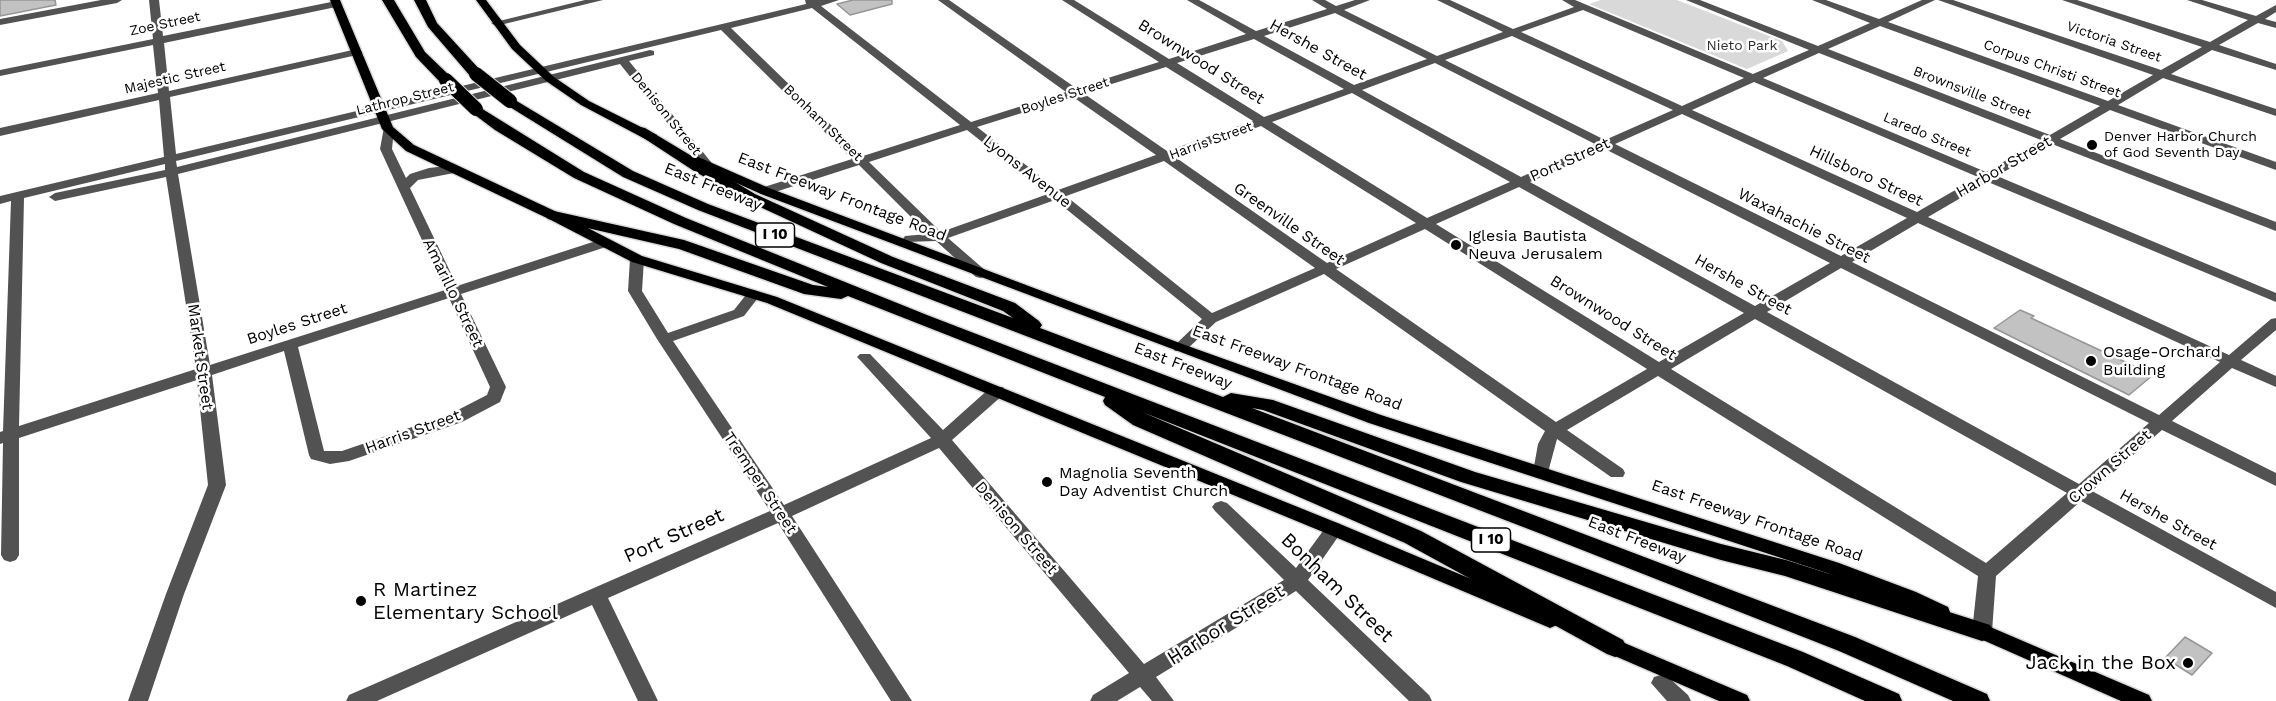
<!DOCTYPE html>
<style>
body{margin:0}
canvas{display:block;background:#fff}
</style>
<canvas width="2276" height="701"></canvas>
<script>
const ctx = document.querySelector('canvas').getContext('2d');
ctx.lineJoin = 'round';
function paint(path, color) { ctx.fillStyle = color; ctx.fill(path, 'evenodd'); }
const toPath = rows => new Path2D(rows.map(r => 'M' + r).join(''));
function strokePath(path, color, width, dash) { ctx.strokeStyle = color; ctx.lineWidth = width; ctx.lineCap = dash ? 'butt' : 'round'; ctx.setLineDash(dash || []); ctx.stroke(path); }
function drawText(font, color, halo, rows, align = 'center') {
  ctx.font = font + ' "Work Sans",sans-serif'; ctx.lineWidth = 5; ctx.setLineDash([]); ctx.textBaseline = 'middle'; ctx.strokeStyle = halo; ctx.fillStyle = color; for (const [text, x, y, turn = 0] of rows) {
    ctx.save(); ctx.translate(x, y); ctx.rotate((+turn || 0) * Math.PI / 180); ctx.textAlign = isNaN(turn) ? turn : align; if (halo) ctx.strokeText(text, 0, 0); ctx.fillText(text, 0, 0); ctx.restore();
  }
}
paint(toPath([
 [1601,0,1677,0,1782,41,1788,51,1747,69,1589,4]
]), '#d9d9d9');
const building = toPath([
 [0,0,55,0,56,5,0,16,0,0],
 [853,0,892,0,892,4,850,15,837,4,853,0],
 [2020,310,2034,316,2031,318,2153,375,2129,395,1994,328,2020,310],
 [2185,637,2212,653,2192,675,2165,658,2185,637]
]);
paint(building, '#c2c2c2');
strokePath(building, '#969696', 1.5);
const major = toPath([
 [330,0,340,0,393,127,414,145,559,213,642,256,777,297,1340,524,1557,615,1560,620,1557,625,1550,628,1543,625,1328,534,767,303,632,262,549,219,406,151,382,129,330,0],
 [476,0,486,0,520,45,554,77,589,101,657,135,657,141,649,141,581,105,546,81,512,49,476,0],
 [696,156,769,188,1185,345,1381,415,1839,563,1916,592,1948,607,1950,612,1948,617,1941,619,1827,573,1369,423,761,194,692,163,692,157,696,156],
 [1974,620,2149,695,2152,701,2121,701,1967,633,1964,628,1967,623,1974,620],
 [1608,636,1747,695,1750,701,1719,701,1601,650,1598,644,1601,638,1608,636]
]);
const highway = toPath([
 [382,0,394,0,425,52,451,77,453,80,451,83,441,83,416,57,382,0],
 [414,0,426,0,437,23,481,71,483,74,481,77,471,77,428,27,414,0],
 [510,97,633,171,708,204,1013,318,1003,311,881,263,745,200,694,171,633,131,640,127,645,128,755,194,893,257,1015,303,1039,321,1042,325,1040,328,1223,397,1231,393,1273,400,1475,472,1721,544,1786,560,1990,625,1994,632,1990,639,1982,641,1785,576,1721,560,1461,482,1263,410,1252,408,1855,637,1987,694,1990,701,1953,701,1839,651,1544,535,698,210,623,177,505,104,503,101,510,97],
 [476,105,584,172,686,218,927,315,1803,652,1899,694,1902,701,1865,701,1787,666,1142,412,1421,531,1623,640,1627,647,1623,654,1615,657,1607,654,1405,543,1133,425,1105,405,1103,401,1105,397,848,296,841,299,804,294,679,249,548,219,546,216,548,213,554,211,684,240,813,285,828,287,674,224,574,178,495,130,471,112,469,109,476,105]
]);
strokePath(major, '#dbdbdb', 3);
strokePath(highway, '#dbdbdb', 3);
paint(toPath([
 [101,0,122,0,117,3,0,25,0,19,101,0],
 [149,0,159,0,163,36,336,1,341,4,336,7,164,43,169,91,357,49,362,52,357,55,170,97,176,154,806,4,805,0,839,0,821,6,971,122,1066,92,938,0,949,0,1076,88,1159,62,1062,0,1074,0,1169,59,1246,34,1187,0,1199,0,1256,31,1327,9,1312,0,1325,0,1336,6,1355,0,1370,0,1344,10,1437,56,1503,32,1437,0,1450,0,1513,29,1574,7,1562,0,1575,0,1753,74,1809,50,1686,0,1700,0,1818,46,1870,23,1812,0,1826,0,1879,19,1922,0,1935,0,1888,22,2108,101,2153,75,1938,0,1953,0,2161,70,2202,47,2062,0,2077,0,2210,42,2248,20,2187,0,2202,0,2256,16,2276,5,2276,12,2265,19,2276,22,2276,28,2258,23,2219,45,2276,64,2276,70,2212,50,2171,74,2276,109,2276,116,2163,78,2118,105,2276,162,2276,170,2110,110,2060,139,2276,222,2276,231,2052,144,1997,176,2276,293,2276,302,1988,182,1928,217,2229,355,2271,319,2276,318,2276,330,2241,360,2276,376,2276,387,2232,368,2172,421,2276,473,2276,486,2162,430,2092,491,2276,592,2276,608,2081,501,1996,576,1992,632,1989,637,1982,640,1975,637,1972,632,1978,576,1658,376,1567,430,1623,469,1625,473,1623,477,1611,477,1557,439,1547,476,1535,476,1533,472,1538,444,1545,431,1324,274,1216,322,1185,351,1175,351,1173,348,1175,345,1202,319,1055,200,948,238,986,271,988,274,981,278,976,277,936,241,905,242,903,239,905,236,928,234,859,165,769,194,761,194,759,191,761,188,852,159,721,30,176,161,177,167,650,50,654,51,654,55,629,61,715,167,713,170,705,170,620,64,178,174,210,365,445,290,380,149,384,127,388,125,394,129,392,149,406,178,410,174,429,168,455,165,461,169,459,172,418,180,410,188,457,286,599,240,604,239,611,243,609,246,461,294,506,387,500,402,462,422,349,461,330,464,311,459,309,455,284,351,212,375,226,485,184,594,148,701,128,701,166,594,208,485,197,380,19,438,19,555,16,560,10,562,4,560,1,555,3,443,0,444,0,432,3,431,11,201,0,204,0,196,164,157,159,100,0,136,0,128,158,93,153,45,0,76,0,70,153,39,149,0],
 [812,8,960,125,863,156,731,28,812,8],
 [1583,10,1744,78,1682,106,1521,32,1583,10],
 [1335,13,1427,59,1354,85,1264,36,1335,13],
 [1880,26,2100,106,2050,135,1828,49,1880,26],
 [1512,36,1673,110,1605,140,1445,60,1512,36],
 [1254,39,1344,89,1264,117,1177,63,1254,39],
 [1819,53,2041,140,1986,172,1763,78,1819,53],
 [1435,63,1595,144,1521,177,1362,90,1435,63],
 [1166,67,1253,121,1167,151,1083,93,1166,67],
 [1754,82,1978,177,1917,212,1692,110,1754,82],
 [1352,93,1510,182,1427,218,1272,122,1352,93],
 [1073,97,1156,155,1058,190,977,127,1073,97],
 [1682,114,1907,218,1841,256,1615,144,1682,114],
 [1261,126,1416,223,1327,263,1175,157,1261,126],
 [967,130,1048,194,941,232,869,162,967,130],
 [1605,149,1830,263,1755,306,1530,182,1605,149],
 [1164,161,1315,268,1212,313,1066,196,1164,161],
 [165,164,165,170,55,193,49,197,55,201,166,177,196,369,19,426,24,198,165,164],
 [1519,187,1744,313,1659,362,1436,224,1519,187],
 [1918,223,2220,362,2159,415,1852,262,1918,223],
 [1425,229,1647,369,1556,422,1336,269,1425,229],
 [1841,268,2149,423,2079,484,1767,312,1841,268],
 [449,298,490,387,487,395,450,414,342,451,324,451,298,347,449,298],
 [1755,319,2067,493,1986,563,1671,369,1755,319],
 [585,0,603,0,496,26,491,23,585,0],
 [637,255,644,259,642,291,668,333,734,310,749,291,754,290,761,294,744,316,673,341,784,505,931,438,860,360,857,357,860,354,870,354,943,430,991,387,1003,387,1005,391,1003,395,952,440,1144,664,1284,580,1215,511,1212,507,1215,503,1221,501,1227,503,1296,568,1328,524,1334,522,1340,524,1343,529,1340,534,1308,580,1429,695,1432,701,1409,701,1296,591,1156,677,1174,701,1152,701,1140,687,1117,701,1090,701,1093,695,1129,673,939,448,792,516,912,701,891,701,778,523,608,598,658,701,638,701,592,605,377,701,346,701,349,695,770,511,657,339,628,291,630,259,637,255],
 [1661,675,1668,677,1688,695,1691,701,1667,701,1651,683,1654,677,1661,675]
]), '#525252');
paint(major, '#000');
paint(highway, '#000');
const highwayBridge = toPath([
 [476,74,510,101],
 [446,80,476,109]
]);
strokePath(highwayBridge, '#dbdbdb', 16, []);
strokePath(highwayBridge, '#000', 14);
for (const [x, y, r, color] of [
 [2092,145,6,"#000"],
 [1456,245,6,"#000"],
 [2091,361,6,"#000"],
 [1047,482,6,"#000"],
 [361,601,6,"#000"],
 [2188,663,6,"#000"]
]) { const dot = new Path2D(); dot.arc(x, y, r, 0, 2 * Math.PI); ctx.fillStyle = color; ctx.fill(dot); strokePath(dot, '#fff', 2); }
drawText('14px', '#000', '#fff', [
 ["Zoe Street",165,24,-12],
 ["Victoria Street",2114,42,19],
 ["Corpus Christi Street",2052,69,20],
 ["Majestic Street",175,78,-13],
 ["Brownsville Street",1972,93,21],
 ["Boyles Street",1065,96,-18],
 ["Lathrop Street",405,99,-14],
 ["Denison Street",666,114,51],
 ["Bonham Street",823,123,44],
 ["Laredo Street",1927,135,23],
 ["Harris Street",1211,141,-20]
]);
drawText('14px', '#303030', '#fff', [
 ["Nieto Park",1742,46]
]);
drawText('14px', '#000', '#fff', [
 ["Denver Harbor Church",2104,137],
 ["of God Seventh Day",2104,153]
], 'left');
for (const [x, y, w] of [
 [775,235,39],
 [1491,540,39]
]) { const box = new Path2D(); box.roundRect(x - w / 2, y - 12, w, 24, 4.5); ctx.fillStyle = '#fff'; ctx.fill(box); strokePath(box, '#000', 1.5); }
drawText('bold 15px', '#000', null, [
 ["I 10",775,235],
 ["I 10",1491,540]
]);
drawText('16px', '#000', '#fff', [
 ["Hershe Street",1318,50,29],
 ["Brownwood Street",1201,62,32],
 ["Port Street",1570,160,-24],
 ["Harbor Street",2004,167,-30],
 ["Lyons Avenue",1027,172,38],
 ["Hillsboro Street",1866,176,25],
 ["East Freeway",713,187,22],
 ["East Freeway Frontage Road",842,197,21],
 ["Greenville Street",1289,224,35],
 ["Waxahachie Street",1804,226,27],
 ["Hershe Street",1743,285,29],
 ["Amarillo Street",453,293,64],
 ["Brownwood Street",1613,318,32],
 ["Boyles Street",297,324,-18],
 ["Market Street",200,357,82],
 ["East Freeway",1183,366,21],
 ["East Freeway Frontage Road",1297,368,20],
 ["Harris Street",413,432,-20],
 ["Crown Street",2110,467,-41],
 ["Tremper Street",760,483,56],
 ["Hershe Street",2168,520,29],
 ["East Freeway Frontage Road",1757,521,19],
 ["Denison Street",1016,528,49],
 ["East Freeway",1637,540,21]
]);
drawText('16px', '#000', '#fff', [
 ["Iglesia Bautista",1468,236],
 ["Neuva Jerusalem",1468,254],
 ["Osage-Orchard",2103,352],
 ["Building",2103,370],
 ["Magnolia Seventh",1059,473],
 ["Day Adventist Church",1059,491]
], 'left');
drawText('20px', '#000', '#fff', [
 ["Port Street",674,536,-24],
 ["Bonham Street",1337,588,44],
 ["Harbor Street",1226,625,-32]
]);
drawText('20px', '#000', '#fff', [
 ["R Martinez",373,590],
 ["Elementary School",373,613],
 ["Jack in the Box",2176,663,"right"]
], 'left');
</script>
